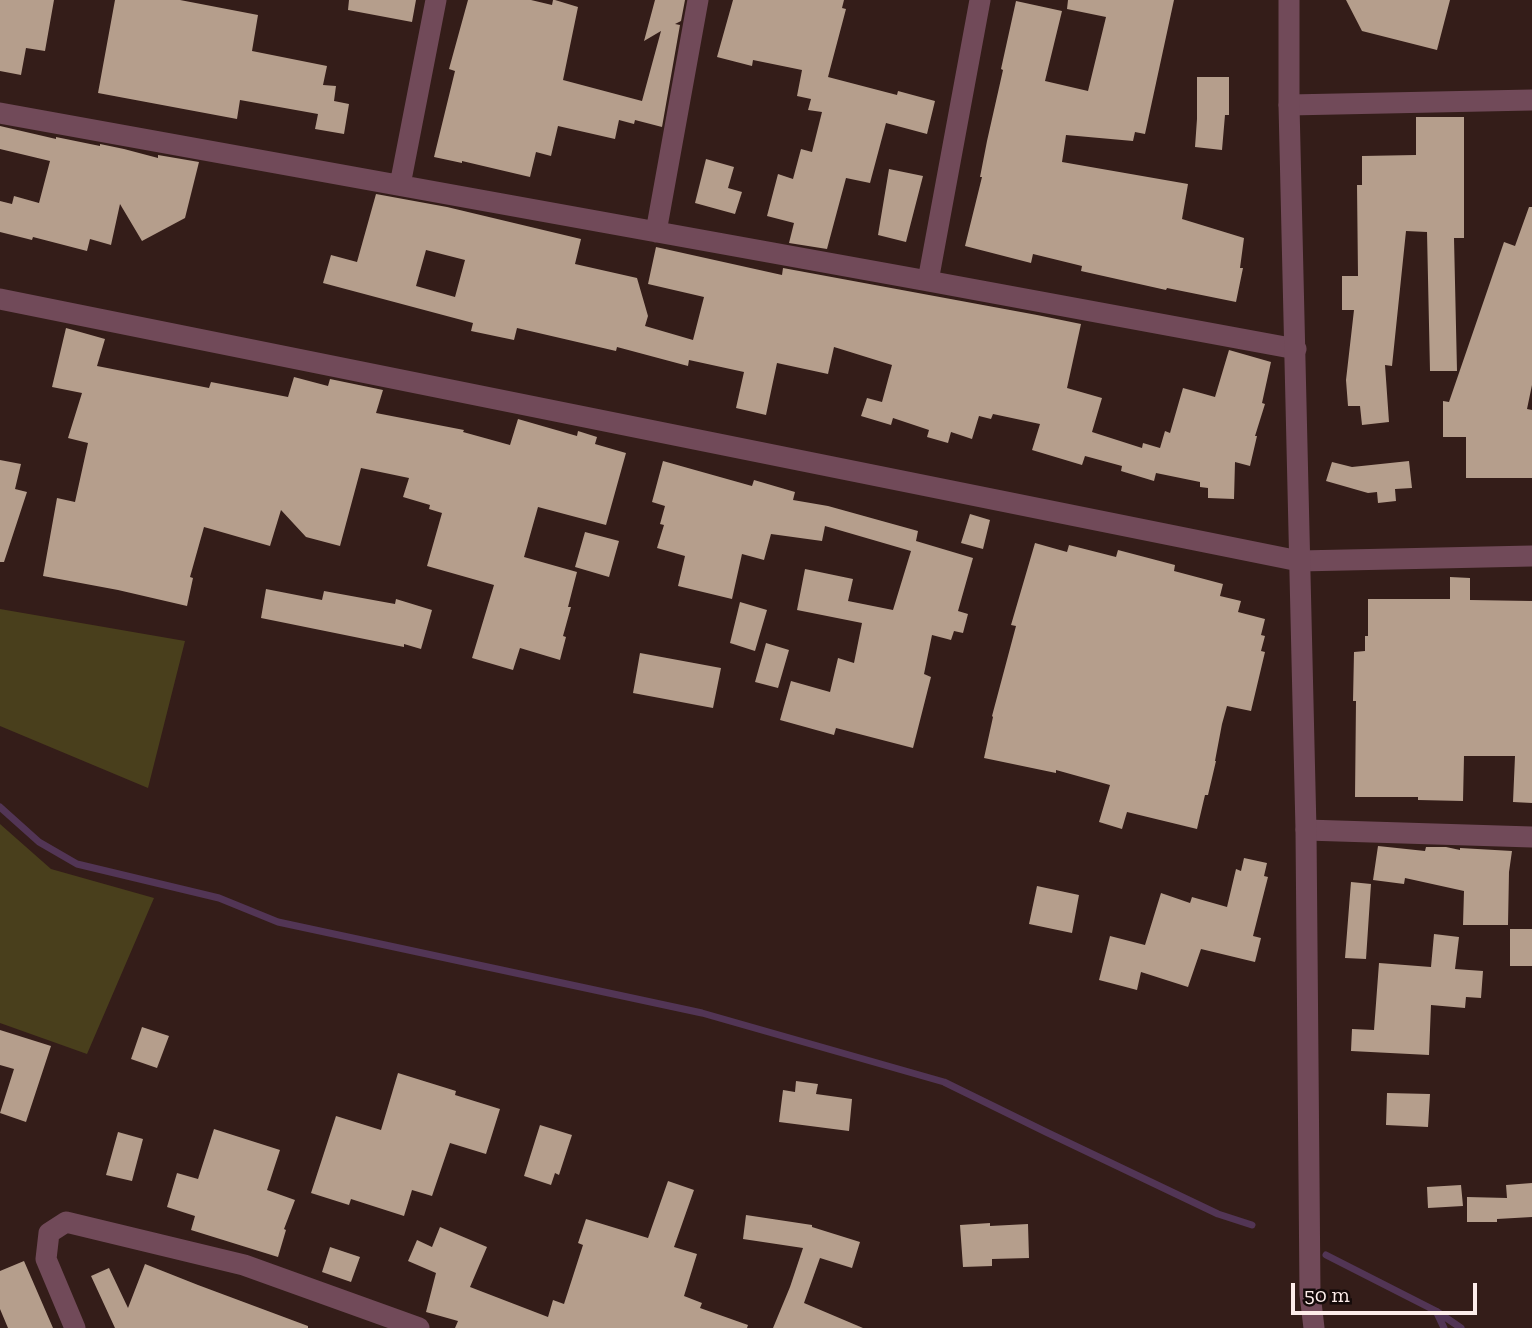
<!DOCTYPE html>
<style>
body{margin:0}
#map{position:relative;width:1532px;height:1328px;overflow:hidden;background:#341d19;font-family:"Zilla Slab",serif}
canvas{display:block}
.scale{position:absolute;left:1291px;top:1283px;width:186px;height:32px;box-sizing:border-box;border:4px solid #fdedea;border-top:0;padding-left:9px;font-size:21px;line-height:24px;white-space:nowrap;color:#fdedea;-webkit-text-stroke:5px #140a09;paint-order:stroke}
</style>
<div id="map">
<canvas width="1532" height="1328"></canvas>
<div class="scale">50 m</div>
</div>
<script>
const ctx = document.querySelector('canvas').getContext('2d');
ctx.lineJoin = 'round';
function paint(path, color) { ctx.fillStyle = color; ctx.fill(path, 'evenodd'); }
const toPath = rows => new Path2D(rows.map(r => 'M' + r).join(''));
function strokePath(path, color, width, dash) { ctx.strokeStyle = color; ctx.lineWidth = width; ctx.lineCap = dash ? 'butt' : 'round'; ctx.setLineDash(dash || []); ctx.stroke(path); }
paint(toPath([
 [0,609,185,641,148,788,0,726],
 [0,824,51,869,154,898,87,1054,0,1023]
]), '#493f1c');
strokePath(toPath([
 [0,807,39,842,77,864,219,898,278,922,702,1013,944,1082,1046,1132,1218,1214,1252,1225],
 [1326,1255,1436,1311,1461,1328],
 [1437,1313,1444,1328]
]), '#523555', 7);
paint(toPath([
 [0,0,54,0,45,51,26,48,21,75,0,71],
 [115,0,180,0,258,15,252,51,327,66,323,85,336,86,334,101,349,104,344,134,315,129,318,114,240,100,237,119,98,93],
 [349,0,416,0,412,22,348,10],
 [468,0,531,0,552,5,553,0,555,0,578,7,563,80,642,101,661,31,644,41,655,0,685,0,681,21,675,24,680,25,662,127,635,120,634,124,619,120,615,139,558,126,551,156,536,152,530,177,462,161,462,163,434,157,455,71,449,69],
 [733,0,844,0,842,8,846,9,828,77,897,95,898,91,935,101,927,134,886,123,870,183,846,178,827,249,789,243,794,223,767,216,778,174,793,179,801,149,812,152,822,112,808,110,811,99,797,96,802,70,753,60,752,66,717,57],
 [1068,0,1174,0,1145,134,1135,132,1133,141,1066,135,1062,162,1188,184,1182,219,1244,238,1240,268,1243,268,1236,302,1167,288,1166,290,1081,271,1082,266,1033,254,1031,263,965,246,982,177,980,177,987,141,1003,70,1001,69,1016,1,1062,11,1045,81,1088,91,1106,17,1067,9],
 [1346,0,1450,0,1437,50,1362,31],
 [1197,77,1229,77,1229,115,1225,115,1222,150,1195,147,1197,119],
 [1416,117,1464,117,1464,238,1454,238,1457,371,1430,371,1427,232,1406,231,1392,366,1385,365,1389,422,1362,425,1360,406,1348,406,1346,380,1354,310,1342,310,1342,276,1358,276,1357,185,1362,185,1362,156,1416,155],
 [0,126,56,139,56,137,100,146,100,144,124,149,158,158,158,155,199,162,185,218,142,241,120,204,111,245,90,239,87,251,33,237,32,240,0,232,0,201,12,204,14,196,39,203,50,161,0,149],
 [706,159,734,167,728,188,742,192,735,214,695,203],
 [889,169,923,176,906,242,878,235],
 [376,194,447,207,581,239,575,264,637,278,648,316,645,326,693,340,704,297,648,284,656,247,782,275,783,268,1037,315,1081,324,1067,388,1102,398,1092,432,1142,448,1143,443,1160,448,1165,431,1170,433,1183,388,1215,397,1229,350,1271,362,1262,403,1265,404,1255,436,1257,436,1250,466,1235,462,1234,499,1208,498,1208,488,1200,487,1200,482,1156,473,1154,481,1121,471,1122,466,1085,456,1082,465,1032,450,1040,424,993,414,991,419,979,416,972,439,951,432,948,443,927,437,929,430,893,418,891,425,861,416,867,398,882,402,892,365,834,347,828,374,777,363,766,415,736,408,744,372,689,360,688,366,617,347,616,351,517,328,514,340,471,331,473,323,323,283,331,255,357,262],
 [426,250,465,260,455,297,416,286],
 [1529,207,1532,207,1532,385,1527,409,1532,410,1532,478,1466,478,1466,437,1443,437,1443,401,1449,402,1504,242,1515,246],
 [66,328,105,339,97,366,209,388,211,382,288,397,294,377,328,386,330,379,383,390,376,413,464,430,463,432,510,445,518,419,577,436,578,431,597,437,595,444,626,453,606,525,538,507,524,557,577,572,568,607,571,607,563,636,566,637,560,660,520,648,513,670,472,658,494,585,427,566,442,513,429,509,430,505,403,497,409,478,361,468,340,546,306,537,281,510,270,546,204,527,190,577,193,578,187,606,118,590,43,576,57,498,75,502,88,443,68,438,82,393,52,387],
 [0,460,21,464,15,489,27,492,4,562,0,562],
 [663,461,752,486,754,480,795,492,793,500,828,506,918,531,916,541,973,558,958,611,968,614,963,633,954,631,951,640,932,635,924,674,931,677,913,748,836,728,834,735,780,720,791,681,830,692,838,658,854,663,862,623,797,610,805,569,853,579,848,601,893,610,911,551,825,526,822,541,771,534,764,560,742,554,732,599,678,586,685,556,657,548,664,525,660,524,665,506,652,502],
 [1409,461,1412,488,1395,489,1396,501,1378,503,1377,492,1368,493,1326,481,1332,462,1352,467],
 [970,514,990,520,983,549,961,543],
 [585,532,619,541,609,577,575,567],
 [1035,543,1067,552,1069,545,1116,557,1118,550,1175,565,1174,571,1223,584,1220,596,1241,601,1238,612,1265,619,1261,635,1265,636,1261,651,1265,652,1251,711,1227,706,1222,724,1215,761,1216,761,1208,795,1205,795,1197,829,1127,812,1122,829,1099,822,1110,785,1056,770,1056,773,984,758,993,717,992,716,1016,626,1011,625],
 [1450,577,1470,578,1470,600,1532,601,1532,803,1513,802,1515,756,1464,756,1463,801,1418,800,1418,797,1355,797,1356,701,1353,701,1354,652,1365,651,1365,636,1368,636,1368,599,1450,599],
 [266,589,322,600,324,591,395,604,396,599,432,610,421,649,404,644,404,647,261,618],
 [740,602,767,610,755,651,730,643],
 [766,643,789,650,778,688,755,682],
 [640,653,721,668,713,708,633,693],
 [1378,846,1425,851,1426,847,1446,847,1460,850,1460,848,1512,851,1509,872,1508,925,1463,925,1464,891,1405,878,1404,884,1373,880],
 [1244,858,1267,863,1264,876,1268,877,1253,936,1261,938,1255,962,1201,949,1188,987,1141,972,1137,990,1099,980,1110,936,1145,945,1161,893,1190,903,1192,897,1227,907,1236,869,1241,871],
 [1351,882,1371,884,1366,959,1345,958],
 [1037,886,1079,895,1072,933,1029,924],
 [1510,929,1532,929,1532,966,1510,966],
 [1434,934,1459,937,1455,969,1483,971,1481,998,1466,997,1465,1008,1431,1005,1429,1055,1351,1051,1352,1029,1374,1030,1379,963,1431,967],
 [142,1027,169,1036,157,1068,131,1059],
 [0,1030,51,1046,26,1122,0,1113,14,1069,0,1065],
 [398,1073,456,1091,455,1095,500,1109,486,1154,450,1143,432,1196,412,1190,404,1216,351,1199,349,1205,311,1193,336,1116,381,1130],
 [796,1081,818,1084,816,1094,852,1099,849,1131,779,1122,783,1090,795,1092],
 [1387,1093,1430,1094,1428,1127,1386,1125],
 [540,1125,572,1135,559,1175,555,1173,551,1185,524,1176],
 [214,1129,280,1150,267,1190,295,1200,284,1229,286,1230,278,1257,191,1230,195,1216,167,1207,177,1173,198,1179],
 [118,1132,143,1139,132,1181,106,1175],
 [668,1181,694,1190,674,1247,697,1254,684,1296,702,1303,700,1308,748,1325,747,1328,455,1328,458,1321,426,1312,436,1273,408,1261,417,1240,432,1247,440,1227,487,1247,470,1287,548,1317,553,1300,564,1304,583,1245,578,1243,586,1219,648,1238],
 [1532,1183,1532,1217,1497,1219,1497,1222,1467,1222,1467,1197,1507,1198,1506,1185],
 [1461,1185,1463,1206,1428,1208,1427,1187],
 [746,1215,812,1225,812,1227,860,1242,852,1268,820,1258,804,1303,863,1328,773,1328,790,1287,803,1248,743,1239],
 [990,1223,990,1226,1028,1224,1029,1258,992,1259,992,1266,963,1267,960,1225],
 [330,1247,360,1257,351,1282,322,1272],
 [24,1261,53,1328,8,1328,0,1309,0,1271],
 [145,1264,198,1285,308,1326,308,1328,115,1328,91,1276,109,1268,128,1308]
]), '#b59e8c');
strokePath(toPath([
 [1289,105,1532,100],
 [0,113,928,281,1296,349],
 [400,185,436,0],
 [656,232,698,0],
 [928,281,980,0],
 [1299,561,1532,556],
 [1306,830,1532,837],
 [75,1328,46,1259,49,1233,66,1222,244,1265,419,1328]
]), '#714a59', 21);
strokePath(toPath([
 [1289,0,1289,105,1306,830,1310,1294,1314,1328],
 [0,299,1299,561]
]), '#714a59', 21);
</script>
